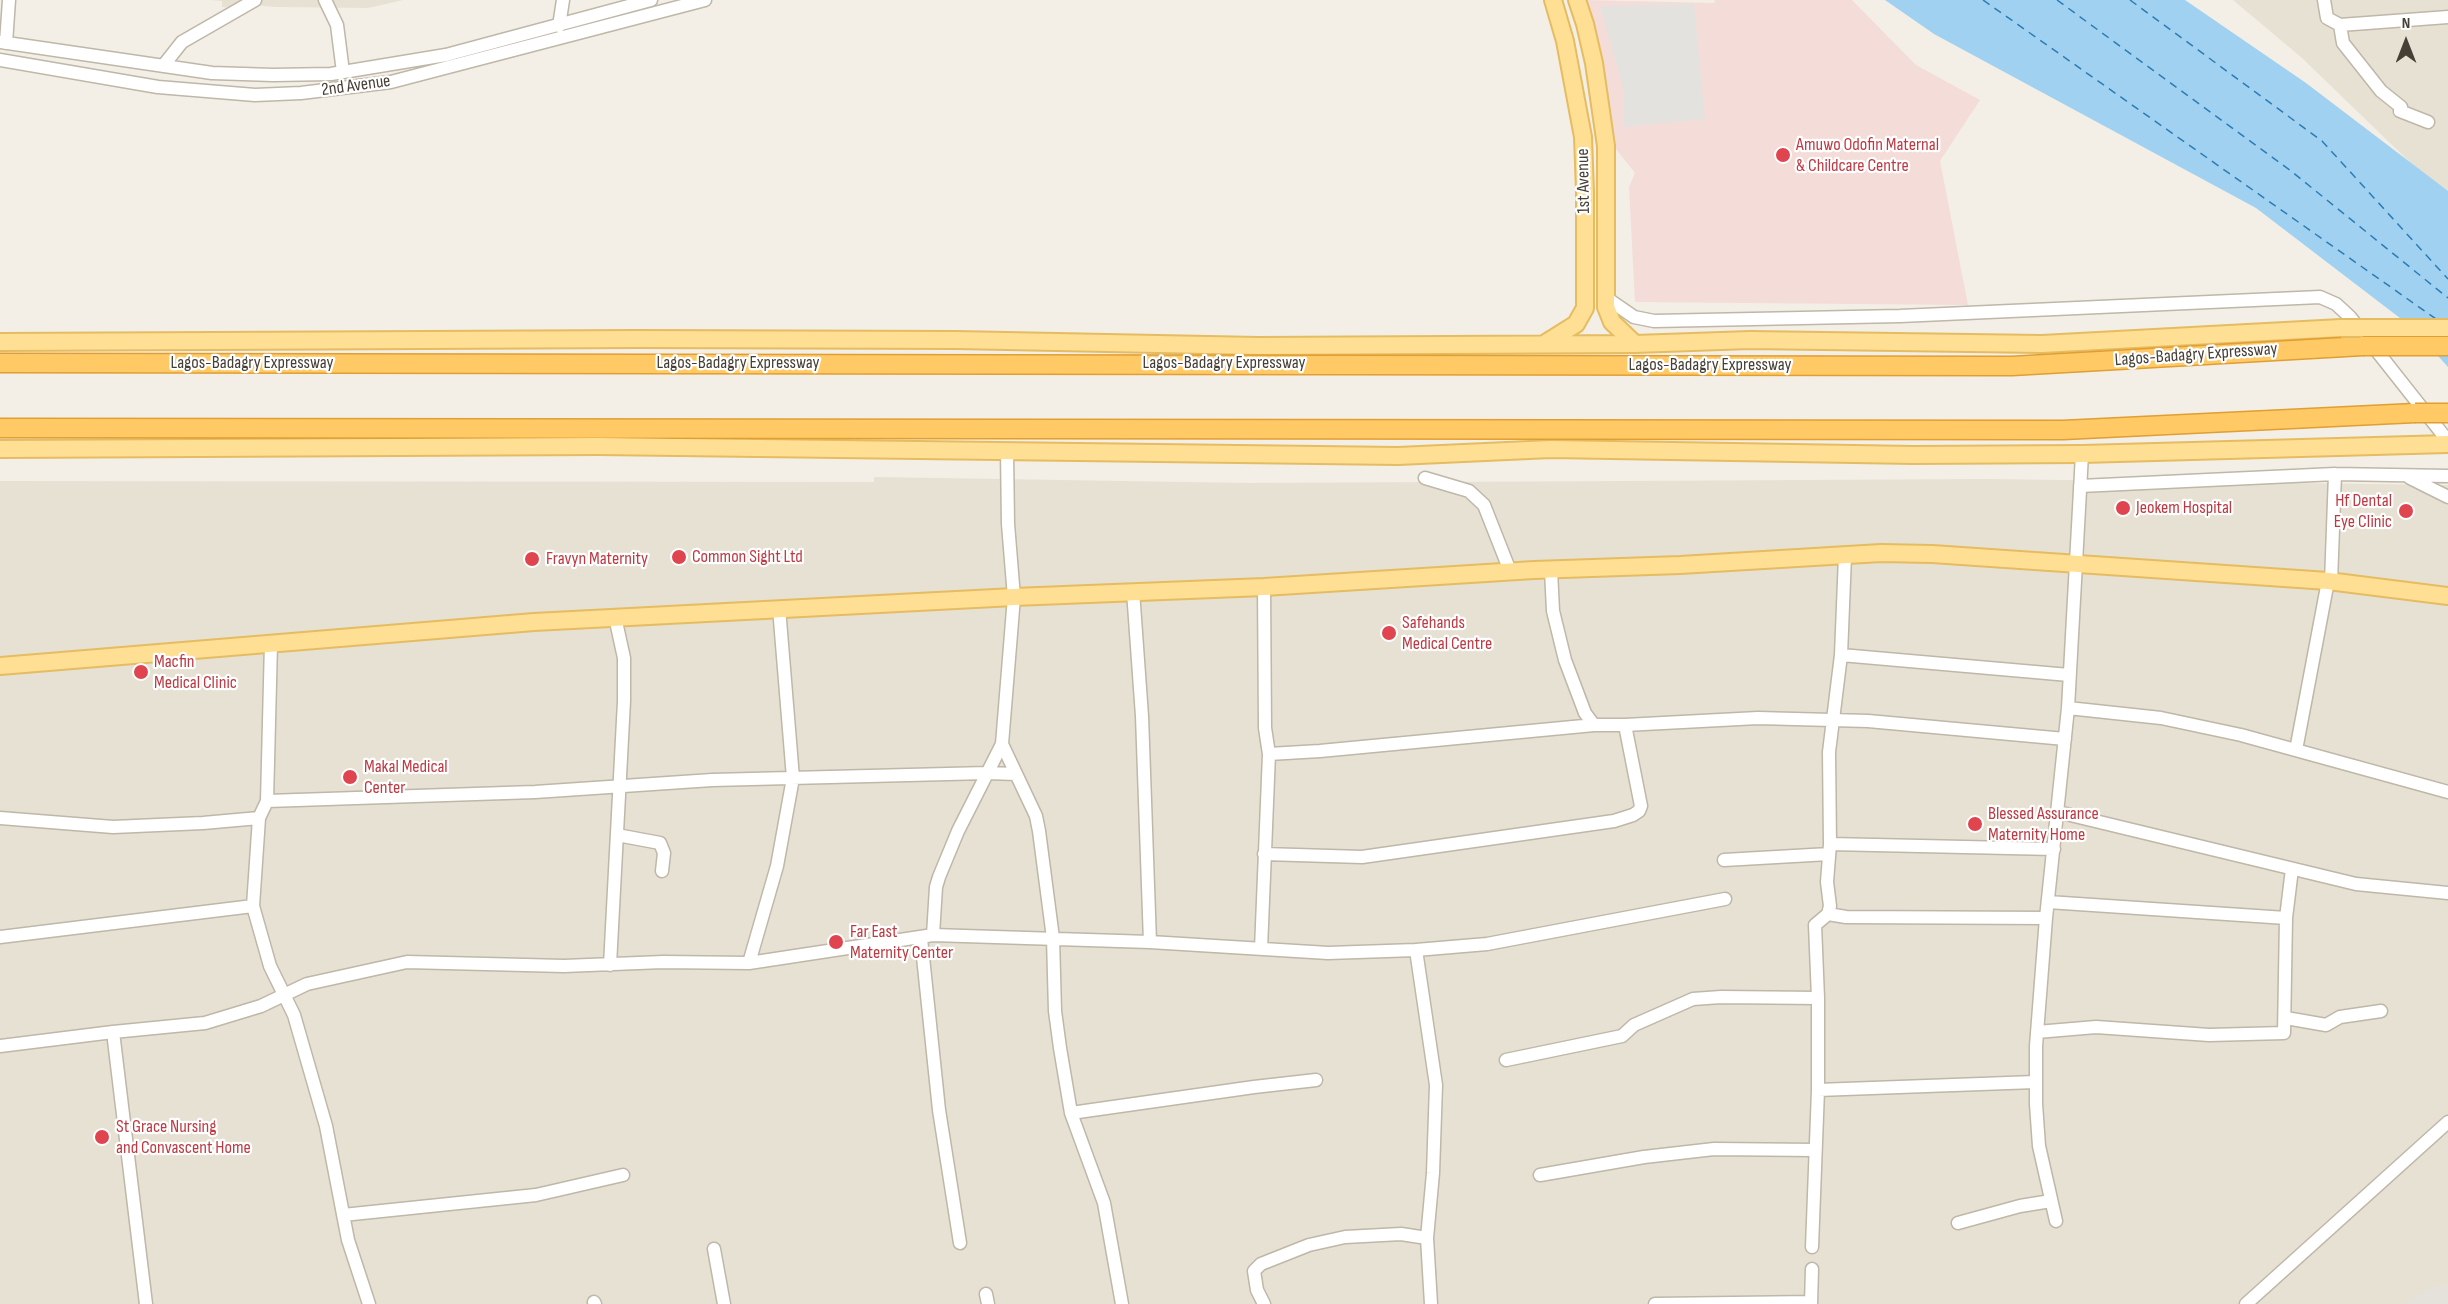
<!DOCTYPE html>
<style>
body{margin:0}
#map{position:relative;width:2448px;height:1304px;overflow:hidden;background:#f3efe6;font-family:"Sofia Sans Condensed",sans-serif}
canvas{display:block}
.north{position:absolute;left:2376px;top:12px;width:60px;height:60px;-webkit-text-stroke:4px #fff;paint-order:stroke;rotate:0deg;font-size:16px;font-weight:700;line-height:24px;text-align:center;color:#463f35}
.north::after{content:'';display:block;margin:auto;width:21px;height:27px;background:#463f35;clip-path:polygon(50% 0,100% 100%,50% 72%,0 100%)}
</style>
<div id="map">
<canvas width="2448" height="1304"></canvas>
<div class="north">N</div>
</div>
<script>
const ctx = document.querySelector('canvas').getContext('2d');
ctx.lineJoin = 'round';
function paint(path, color) { ctx.fillStyle = color; ctx.fill(path, 'evenodd'); }
const toPath = rows => new Path2D(rows.map(r => 'M' + r).join(''));
function strokePath(path, color, width, dash) { ctx.strokeStyle = color; ctx.lineWidth = width; ctx.lineCap = dash ? 'butt' : 'round'; ctx.setLineDash(dash || []); ctx.stroke(path); }
function drawText(font, color, halo, rows, align = 'center') {
  ctx.font = font + ' "Sofia Sans Condensed",sans-serif'; ctx.lineWidth = 4.5; ctx.setLineDash([]); ctx.textBaseline = 'middle'; ctx.strokeStyle = halo; ctx.fillStyle = color; for (const [text, x, y, turn = 0] of rows) {
    ctx.save(); ctx.translate(x, y); ctx.rotate((+turn || 0) * Math.PI / 180); ctx.textAlign = isNaN(turn) ? turn : align; if (halo) ctx.strokeText(text, 0, 0); ctx.fillText(text, 0, 0); ctx.restore();
  }
}
paint(toPath([
 [210,0,403,0,368,8,275,7,235,3,234,8,222,7,222,1],
 [2233,0,2448,0,2448,199,2302,58],
 [874,477,1249,483,1988,479,2448,485,2448,1304,0,1304,0,481,874,482]
]), '#e7e1d4');
paint(toPath([
 [2448,1285,2448,1304,2403,1304,2434,1286]
]), '#e5e1db');
paint(toPath([
 [1585,0,1714,3,1715,0,1852,0,1916,65,1980,100,1940,161,1968,305,1635,302,1629,187,1635,173,1616,149,1614,132,1608,133,1608,97]
]), '#f4dcd9');
paint(toPath([
 [1694,4,1705,119,1624,127,1624,91,1600,6]
]), '#e4e2de');
paint(toPath([
 [1885,0,2185,0,2306,83,2448,191,2448,367,2413,328,2256,208,1934,34]
]), '#a1d1f1');
strokePath(toPath([
 [1983,0,2436,319],
 [2057,0,2291,171,2448,298],
 [2130,0,2322,141,2448,279]
]), '#2c7cb4', 1.5, [8, 6]);
const minor = toPath([
 [325,0,337,25,343,72],
 [2324,0,2327,18,2340,25,2448,17],
 [2340,25,2343,43,2381,91,2401,107,2400,111,2428,122],
 [559,26,563,0],
 [0,42,212,73,273,75,331,74,446,55,651,0],
 [6,43,9,0],
 [0,60,158,87,255,95,301,93,391,82,705,0],
 [163,66,182,42,255,0],
 [1605,297,1634,317,1654,321,1900,316,2320,297,2336,304,2350,317,2448,441],
 [1007,452,1008,524,1014,597,1002,744,1036,816,1039,831,1053,938,1055,1011,1060,1048,1071,1113,1104,1203,1122,1304],
 [1425,478,1469,491,1484,505,1510,571],
 [2410,478,2448,497],
 [2080,486,2335,474,2448,476],
 [1551,570,1553,611,1565,660,1585,713,1594,725],
 [2331,582,2335,474],
 [1133,591,1142,716,1150,942],
 [271,643,267,801,259,818,253,906,270,966,294,1015,326,1126,348,1240,369,1304],
 [1841,655,2069,675],
 [2068,708,2161,718,2241,735,2448,792],
 [1625,725,1758,718,1868,721,2065,739],
 [2296,750,2328,581],
 [267,801,535,792,712,780,987,773,1016,774],
 [2058,812,2356,884,2448,893],
 [0,818,113,827,203,823,259,818],
 [617,835,660,843,664,853,662,871],
 [1830,844,2054,849],
 [1264,854,1362,857,1614,821,1633,815,1639,811,1641,806,1625,725,1594,725,1320,751,1269,754],
 [1724,860,1829,854],
 [2048,902,2286,918],
 [1828,914,1846,917,2046,918],
 [933,935,936,887,939,877,958,831,1002,744],
 [0,937,253,906],
 [921,938,939,1110,960,1243],
 [1261,949,1269,754,1265,728,1264,587],
 [1416,950,1436,1085,1433,1173,1427,1238,1431,1304],
 [749,963,777,866,793,778,779,608],
 [610,965,624,701,624,658,615,617],
 [2286,1018,2326,1025,2340,1017,2381,1011],
 [113,1032,146,1304],
 [2037,1032,2096,1027,2209,1035,2284,1033,2286,918,2292,869],
 [0,1046,113,1032,205,1023,261,1006,307,984,407,962,564,966,663,962,749,963,933,935,1150,942,1328,953,1416,950,1487,944,1725,899],
 [1506,1060,1622,1036,1634,1025,1693,999,1721,997,1818,998],
 [1818,1090,2035,1082],
 [1071,1113,1254,1087,1316,1080],
 [1540,1175,1644,1157,1714,1149,1815,1150],
 [343,1215,536,1195,623,1175],
 [2056,1221,2039,1146,2036,1104,2036,1046,2046,918,2068,708,2082,454],
 [1958,1223,2020,1206,2051,1201],
 [1812,1247,1818,1090,1818,998,1815,925,1828,914,1830,906,1827,882,1830,844,1829,752,1841,655,1845,556],
 [714,1249,724,1304],
 [986,1294,988,1304],
 [594,1302,595,1304],
 [1264,1304,1257,1290,1254,1271,1261,1264,1309,1245,1345,1237,1401,1234,1427,1238],
 [1655,1304,1811,1302],
 [1811,1304,1812,1269],
 [2246,1304,2448,1122]
]);
const major = toPath([
 [1577,0,1585,24,1594,63,1606,146,1606,307,1612,322,1635,344],
 [0,342,637,339,956,340,1258,346,1635,344,1750,340,2042,344,2341,328],
 [1544,344,1576,324,1585,308,1585,192,1583,137,1565,41,1553,0],
 [0,449,598,446,1398,456,1551,449,1914,455,2082,454,2448,444],
 [0,666,534,622,1014,597,1264,587,1534,570,1680,565,1881,553,1932,554,2328,581,2448,596]
]);
const highway = toPath([
 [0,363,2012,366,2363,346],
 [0,428,2063,430,2415,413]
]);
strokePath(minor, '#bfb7a8', 15);
strokePath(major, '#e5bc62', 20);
strokePath(highway, '#e09e33', 21);
strokePath(minor, '#fff', 12);
strokePath(major, '#ffdf93', 16);
strokePath(highway, '#ffca65', 18);
const majorBridge = toPath([
 [2341,328,2448,328]
]);
const highwayBridge = toPath([
 [2363,346,2448,346],
 [2415,413,2448,413]
]);
strokePath(majorBridge, '#e5bc62', 20, []);
strokePath(highwayBridge, '#e09e33', 21, []);
strokePath(majorBridge, '#ffdf93', 16);
strokePath(highwayBridge, '#ffca65', 18);
for (const [x, y, r, color] of [
 [1783,155,8,"#e0444e"],
 [2123,508,8,"#e0444e"],
 [2406,511,8,"#e0444e"],
 [679,557,8,"#e0444e"],
 [532,559,8,"#e0444e"],
 [1389,633,8,"#e0444e"],
 [141,672,8,"#e0444e"],
 [350,777,8,"#e0444e"],
 [1975,824,8,"#e0444e"],
 [836,942,8,"#e0444e"],
 [102,1137,8,"#e0444e"]
]) { const dot = new Path2D(); dot.arc(x, y, r, 0, 2 * Math.PI); ctx.fillStyle = color; ctx.fill(dot); strokePath(dot, '#fff', 2); }
drawText('18px', '#463f35', '#fff', [
 ["2nd Avenue",356,86,-8],
 ["1st Avenue",1584,181,-91],
 ["Lagos-Badagry Expressway",2196,355,-4],
 ["Lagos-Badagry Expressway",252,363],
 ["Lagos-Badagry Expressway",738,363],
 ["Lagos-Badagry Expressway",1224,363],
 ["Lagos-Badagry Expressway",1710,365]
]);
drawText('18px', '#be3a42', '#fff', [
 ["Amuwo Odofin Maternal",1796,145],
 ["& Childcare Centre",1796,166],
 ["Hf Dental",2392,501,"right"],
 ["Eye Clinic",2392,522,"right"],
 ["Jeokem Hospital",2136,508],
 ["Common Sight Ltd",692,557],
 ["Fravyn Maternity",546,559],
 ["Safehands",1402,623],
 ["Medical Centre",1402,644],
 ["Macfin",154,662],
 ["Medical Clinic",154,683],
 ["Makal Medical",364,767],
 ["Center",364,788],
 ["Blessed Assurance",1988,814],
 ["Maternity Home",1988,835],
 ["Far East",850,932],
 ["Maternity Center",850,953],
 ["St Grace Nursing",116,1127],
 ["and Convascent Home",116,1148]
], 'left');
</script>
